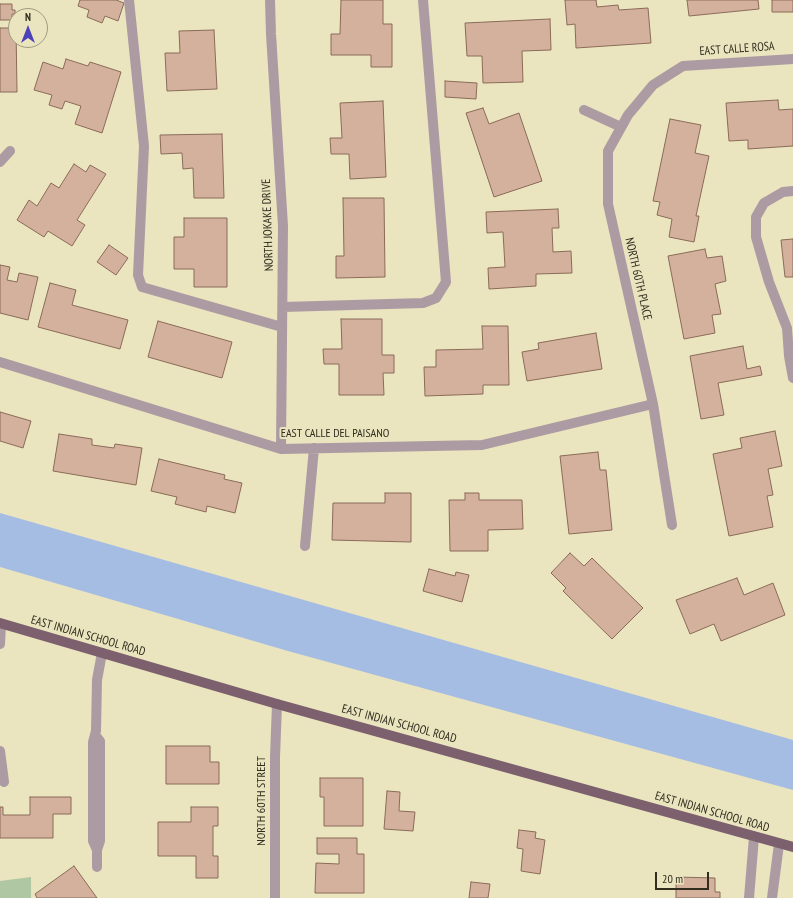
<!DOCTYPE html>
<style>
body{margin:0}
#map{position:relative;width:793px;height:898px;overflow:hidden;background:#eae4bf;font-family:"PT Sans Narrow",sans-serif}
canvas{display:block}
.north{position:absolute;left:8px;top:8px;width:40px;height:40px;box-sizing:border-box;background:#eae4bf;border:1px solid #a09b7f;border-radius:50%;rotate:0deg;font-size:11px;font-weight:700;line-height:16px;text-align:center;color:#302d1f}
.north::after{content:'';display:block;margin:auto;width:14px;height:18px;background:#4b41b8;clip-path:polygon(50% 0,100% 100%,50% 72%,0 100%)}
.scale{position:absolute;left:655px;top:872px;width:54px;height:18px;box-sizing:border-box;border:2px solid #302d1f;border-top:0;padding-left:5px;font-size:12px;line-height:14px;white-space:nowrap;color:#302d1f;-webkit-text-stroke:3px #eae4bf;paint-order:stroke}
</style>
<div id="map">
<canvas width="793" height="898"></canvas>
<div class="north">N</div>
<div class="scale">20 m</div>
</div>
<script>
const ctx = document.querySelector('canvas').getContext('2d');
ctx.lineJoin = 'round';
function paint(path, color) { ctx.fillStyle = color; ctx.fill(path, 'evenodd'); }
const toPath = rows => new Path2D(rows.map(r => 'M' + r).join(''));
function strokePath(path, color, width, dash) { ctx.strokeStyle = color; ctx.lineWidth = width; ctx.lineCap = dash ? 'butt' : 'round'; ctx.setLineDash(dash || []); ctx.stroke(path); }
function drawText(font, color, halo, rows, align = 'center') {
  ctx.font = font + ' "PT Sans Narrow",sans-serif'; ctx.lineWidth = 4; ctx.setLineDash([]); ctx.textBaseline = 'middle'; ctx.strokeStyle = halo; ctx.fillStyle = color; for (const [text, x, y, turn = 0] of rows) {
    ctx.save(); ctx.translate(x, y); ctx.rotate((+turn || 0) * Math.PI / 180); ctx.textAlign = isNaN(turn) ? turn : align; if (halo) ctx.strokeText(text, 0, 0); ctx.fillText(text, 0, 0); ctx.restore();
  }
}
paint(toPath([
 [31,877,31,898,0,898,0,881]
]), '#afc7a2');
paint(toPath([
 [0,513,793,740,793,790,288,651,0,567]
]), '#a5bde3');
const building = toPath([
 [80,0,116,0,124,3,118,21,105,16,102,23,87,17,89,10,78,6,80,0],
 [341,0,383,0,383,24,392,24,392,67,371,67,371,55,331,55,331,34,340,34,341,0],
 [565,0,596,0,597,7,618,5,619,10,648,8,651,43,576,48,575,24,567,25,565,0],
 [687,0,758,0,759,9,689,16,687,0],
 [772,0,793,0,793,12,772,12,772,0],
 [0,4,12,4,12,10,15,10,15,14,12,14,12,20,0,20,0,4],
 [550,19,551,50,522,51,523,82,483,83,482,56,467,56,465,23,550,19],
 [0,28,16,28,17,92,0,92,0,28],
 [214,30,217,89,167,91,165,53,180,53,179,31,214,30],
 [66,59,88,66,90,62,121,72,102,133,75,124,81,106,65,101,62,109,49,105,52,95,34,90,43,62,63,69,66,59],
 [445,81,477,83,476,99,445,97,445,81],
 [778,100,779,110,793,109,793,146,748,149,748,140,729,141,726,103,778,100],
 [383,101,386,177,350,179,349,154,331,154,330,138,342,138,340,103,383,101],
 [483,108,489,124,519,113,542,181,494,197,466,113,483,108],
 [670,119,701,125,695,153,709,156,696,216,699,216,694,242,669,237,672,219,657,215,660,202,653,201,670,119],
 [222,134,224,198,194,198,193,168,183,169,182,153,161,154,160,135,222,134],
 [74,164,86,172,90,165,106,174,77,220,85,225,72,246,48,231,44,237,17,220,29,200,37,206,51,183,59,188,74,164],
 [343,198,384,198,385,277,336,278,336,256,344,256,343,198],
 [558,209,559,228,552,228,553,252,571,251,572,273,536,274,536,286,489,289,488,268,505,267,503,232,487,233,486,212,558,209],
 [184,218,227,218,227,287,194,287,194,269,174,269,174,237,184,237,184,218],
 [793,239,793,277,785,277,781,240,793,239],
 [109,245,128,258,116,275,97,262,109,245],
 [705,249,707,258,722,256,726,281,715,284,721,314,712,315,715,333,684,339,668,256,705,249],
 [0,265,10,267,7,280,17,282,19,273,38,277,28,320,0,313,0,265],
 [50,283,76,290,72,305,128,320,120,349,38,327,50,283],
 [341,319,382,319,382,355,394,355,394,373,383,373,384,395,339,395,339,364,324,364,323,349,342,349,341,319],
 [158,321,232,342,222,378,148,357,158,321],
 [482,326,508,326,509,385,483,385,483,394,425,396,424,367,436,367,436,350,483,349,482,326],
 [596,333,602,369,527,381,522,352,539,349,538,343,596,333],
 [743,346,747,369,760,366,762,375,718,383,724,415,701,419,690,356,743,346],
 [0,412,31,421,23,448,0,441,0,412],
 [775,431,782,466,768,469,773,495,767,496,773,527,729,536,713,454,742,448,740,438,775,431],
 [59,434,92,439,92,445,114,448,115,444,142,448,136,485,53,471,59,434],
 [598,452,600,470,606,470,612,530,569,534,560,456,598,452],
 [159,459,225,475,224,479,242,483,235,513,207,506,206,512,175,504,177,497,151,491,159,459],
 [385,493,411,493,411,542,332,540,333,503,385,503,385,493],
 [465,493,479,493,479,500,522,500,523,529,488,530,488,551,450,551,449,500,465,500,465,493],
 [570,553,584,566,592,558,643,608,612,639,563,591,566,588,551,573,570,553],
 [429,569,455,576,456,572,469,575,462,602,423,591,429,569],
 [737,578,744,595,773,583,785,615,721,641,714,624,690,634,676,600,737,578],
 [166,746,210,746,210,762,219,762,219,784,166,784,166,746],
 [320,778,363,778,363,826,324,826,324,797,320,797,320,778],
 [387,791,400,792,399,811,415,812,413,831,384,829,387,791],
 [30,797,71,797,71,814,53,814,53,838,0,838,0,807,3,807,3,815,30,815,30,797],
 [191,807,218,807,218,826,213,826,213,856,218,856,218,878,196,878,196,856,158,856,158,822,191,822,191,807],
 [519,830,536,832,535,838,545,840,540,874,521,871,523,849,517,848,519,830],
 [317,838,357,838,357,854,364,854,364,893,315,893,316,863,339,864,339,854,317,854,317,838],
 [74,866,97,898,37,898,35,894,74,866],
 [676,877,715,878,715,892,720,892,720,898,676,898,676,877],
 [471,882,490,884,488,898,469,898,471,882]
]);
paint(building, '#d3b19d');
strokePath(building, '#8a6b58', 1);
strokePath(toPath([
 [129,0,144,146,138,275,142,287,282,327],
 [270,0,271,34,283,226,281,449],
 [584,110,621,127],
 [0,162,10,151],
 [793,191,783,192,764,203,756,217,756,237,769,282,787,328,789,356,793,378],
 [283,307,423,303,436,298,446,282,423,0],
 [0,362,281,449,482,445,653,404],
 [672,525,653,404,608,204,608,151,628,115,653,85,683,66,793,59],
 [305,546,314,448],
 [0,644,1,624],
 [96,736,100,741,100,841,97,850,93,841,93,742,96,731,97,680,102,653],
 [0,751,4,782],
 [97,850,97,867],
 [275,898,275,757,277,704],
 [749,898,754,837],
 [772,898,779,844]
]), '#ac9ba2', 10);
strokePath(toPath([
 [0,623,277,704,793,847]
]), '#7c606d', 10);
drawText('12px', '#302d1f', '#eae4bf', [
 ["EAST CALLE ROSA",737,49,-4],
 ["NORTH JOKAKE DRIVE",268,225,-92],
 ["NORTH 60TH PLACE",638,279,77],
 ["EAST CALLE DEL PAISANO",335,434],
 ["EAST INDIAN SCHOOL ROAD",88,636,16],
 ["EAST INDIAN SCHOOL ROAD",399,724,15],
 ["NORTH 60TH STREET",262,801,-90],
 ["EAST INDIAN SCHOOL ROAD",712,812,16]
]);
</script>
